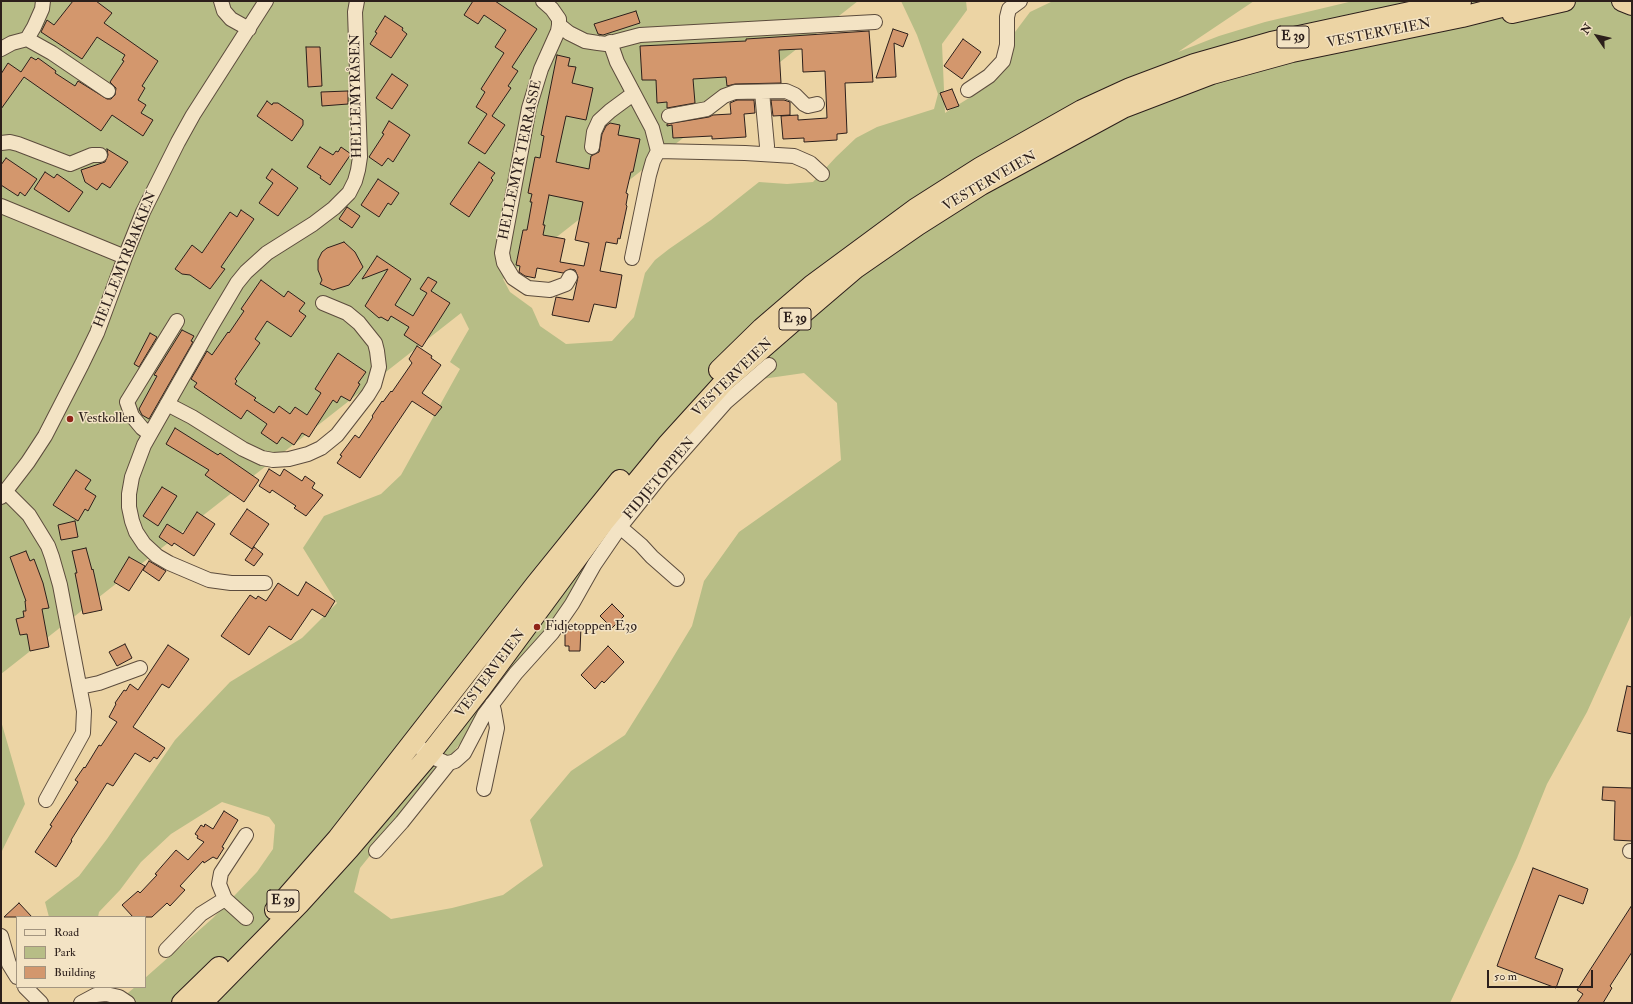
<!DOCTYPE html>
<meta charset="utf-8">
<style>
body{margin:0}
#map{position:relative;width:1633px;height:1004px;overflow:hidden;background:#ecd4a4;font-family:"IM FELL Double Pica",serif}
canvas{display:block}
.frame{position:absolute;inset:0;border:2px solid #2c1f1b;pointer-events:none}
.legend{position:absolute;left:16px;top:916px;width:130px;height:72px;box-sizing:border-box;background:#f3e3c4;border:1px solid #a39580;margin:0;padding:5px 7px;list-style:none;font-size:12px;color:#2c1f1b}
.legend li{display:flex;align-items:center;gap:8px;height:20px}
.legend b{width:20px;border:1px solid #a39580}
.north{position:absolute;left:1577px;top:16px;width:40px;height:40px;-webkit-text-stroke:3px #f3e3c4;paint-order:stroke;rotate:304deg;font-size:11px;font-weight:700;line-height:16px;text-align:center;color:#2c1f1b}
.north::after{content:'';display:block;margin:auto;width:14px;height:18px;background:#2c1f1b;clip-path:polygon(50% 0,100% 100%,50% 72%,0 100%)}
.scale{position:absolute;left:1487px;top:970px;width:106px;height:18px;box-sizing:border-box;border:2px solid #2c1f1b;border-top:0;padding-left:5px;font-size:12px;line-height:14px;white-space:nowrap;color:#2c1f1b;-webkit-text-stroke:3px #f3e3c4;paint-order:stroke}
</style>
<div id="map">
<canvas width="1633" height="1004"></canvas>
<div class="frame"></div>
<ul class="legend">
<li><b style="height:5px;background:#f3e3c4"></b>Road</li>
<li><b style="height:11px;background:#b7bd86"></b>Park</li>
<li><b style="height:11px;background:#d3976d"></b>Building</li>
</ul>
<div class="north">N</div>
<div class="scale">50 m</div>
</div>
<script>
const ctx = document.querySelector('canvas').getContext('2d');
ctx.lineJoin = 'round';
function paint(path, color) { ctx.fillStyle = color; ctx.fill(path, 'evenodd'); }
const toPath = rows => new Path2D(rows.map(r => 'M' + r).join(''));
function strokePath(path, color, width, dash) { ctx.strokeStyle = color; ctx.lineWidth = width; ctx.lineCap = dash ? 'butt' : 'round'; ctx.setLineDash(dash || []); ctx.stroke(path); }
function drawText(font, color, halo, rows, align = 'center') {
  ctx.font = font + ' "IM FELL Double Pica",serif'; ctx.lineWidth = 3; ctx.setLineDash([]); ctx.textBaseline = 'middle'; ctx.strokeStyle = halo; ctx.fillStyle = color; for (const [text, x, y, turn = 0] of rows) {
    ctx.save(); ctx.translate(x, y); ctx.rotate((+turn || 0) * Math.PI / 180); ctx.textAlign = isNaN(turn) ? turn : align; if (halo) ctx.strokeText(text, 0, 0); ctx.fillText(text, 0, 0); ctx.restore();
  }
}
paint(toPath([
 [1,1,858,1,503,279,510,292,532,308,540,326,566,344,612,341,634,317,645,273,655,260,669,249,711,220,759,182,787,184,813,182,836,157,856,138,877,127,934,109,938,94,917,35,901,1,966,1,967,10,942,44,945,113,985,88,1008,55,1015,32,1030,12,1053,1,1254,1,1178,52,1219,36,1265,22,1353,1,1632,1,1632,613,1587,712,1547,784,1517,858,1450,1003,116,1003,135,987,145,987,145,978,213,918,257,872,273,849,275,825,269,817,222,802,171,834,141,862,120,890,99,912,98,917,49,917,45,902,79,876,107,839,175,740,230,682,302,638,337,603,303,548,324,516,381,494,401,475,460,369,450,362,469,329,461,313,1,674],
 [804,373,837,403,841,460,739,532,704,581,692,626,657,684,625,735,571,771,530,820,543,866,503,895,452,908,391,919,354,892,360,868,463,740,700,435,762,379],
 [1,721,25,804,1,853]
]), '#b7bd86');
const building = toPath([
 [73,1,96,1,112,13,104,23,158,61,142,86,145,88,138,100,146,105,141,113,153,120,143,136,112,115,101,131,24,77,1,109,1,74,8,63,21,72,31,57,36,60,38,58,56,71,55,73,75,86,78,81,107,99,111,99,115,95,116,88,110,82,124,61,122,60,125,55,97,37,82,59,41,32,47,20,54,25,73,1],
 [473,1,495,1,537,29,512,67,518,71,508,86,511,88,492,116,505,125,485,154,468,143,487,114,476,107,485,92,481,89,504,53,495,47,506,30,484,15,478,24,464,15,473,1],
 [636,11,640,23,603,35,598,34,594,24,636,11],
 [385,16,403,28,402,30,407,34,391,58,370,44,377,33,375,32,385,16],
 [893,29,908,34,903,47,894,43,896,77,876,78,893,29],
 [869,31,873,82,845,83,847,133,837,134,837,140,804,142,804,138,783,139,781,116,798,115,798,120,827,118,825,71,803,72,802,49,779,50,781,83,735,84,727,86,726,77,693,79,695,103,667,108,667,102,657,103,656,80,642,80,640,46,746,41,746,39,869,31],
 [963,39,981,52,962,79,944,66,963,39],
 [306,47,320,47,322,86,308,87,306,47],
 [557,55,570,58,568,66,576,67,572,83,593,88,586,120,566,116,556,162,589,169,591,156,599,152,602,134,606,126,610,123,620,125,618,135,640,139,633,172,631,172,626,193,628,194,626,205,627,206,620,239,618,238,617,244,606,242,600,271,622,275,616,308,594,304,589,322,552,315,556,297,573,300,578,277,575,270,570,269,563,273,537,268,535,278,525,276,519,272,520,266,516,265,523,230,527,230,532,202,530,202,532,194,528,193,535,157,540,158,544,136,541,135,557,55],
 [549,195,583,202,575,240,589,243,584,266,560,262,565,239,543,235,545,225,543,225,549,195],
 [392,74,408,85,392,109,376,98,392,74],
 [952,89,959,106,947,110,940,93,952,89],
 [348,91,348,104,322,106,321,92,348,91],
 [737,100,754,100,755,113,744,114,746,137,712,139,712,136,673,138,672,125,667,126,667,124,709,117,713,115,731,114,730,103,737,100],
 [771,100,784,100,790,102,790,115,773,116,771,100],
 [267,101,272,105,273,103,278,103,303,120,303,125,292,141,257,116,267,101],
 [389,121,410,135,393,162,388,158,382,166,369,157,384,134,382,133,389,121],
 [320,147,333,155,336,151,338,152,341,147,351,154,330,185,320,178,321,176,307,167,320,147],
 [107,149,128,162,110,188,102,183,97,190,85,182,81,170,105,162,108,155,107,149],
 [6,158,37,179,25,196,20,192,18,196,1,185,1,165,6,158],
 [479,162,495,173,491,178,493,180,469,217,450,204,479,162],
 [272,169,298,188,278,216,259,203,273,183,266,178,272,169],
 [45,172,54,178,57,174,83,192,69,212,34,189,45,172],
 [378,179,399,193,391,205,388,203,379,217,361,205,378,179],
 [347,207,360,216,352,228,339,219,347,207],
 [241,210,254,219,221,267,225,269,210,289,190,275,182,274,175,269,192,245,202,253,230,212,237,217,241,210],
 [344,242,355,252,363,267,349,285,333,290,320,284,322,280,318,270,318,260,322,252,327,248,344,242],
 [377,256,411,279,395,305,413,316,427,293,420,289,428,277,437,282,431,291,450,303,422,347,404,335,409,327,391,316,388,321,381,317,379,318,365,306,388,269,362,279,377,256],
 [261,280,284,297,288,291,305,303,299,311,306,316,291,337,267,321,255,339,260,343,235,379,237,381,235,384,256,398,254,400,274,413,279,406,290,414,295,407,307,415,321,393,315,389,338,353,366,372,358,383,360,384,350,401,341,396,337,403,333,400,309,437,302,433,294,445,282,437,277,444,261,433,267,424,247,410,241,419,194,387,197,383,191,379,207,351,212,355,228,332,229,333,244,311,241,309,261,280],
 [182,330,194,336,191,341,193,342,149,419,142,415,139,409,157,376,154,375,182,330],
 [150,333,157,337,139,367,134,364,150,333],
 [417,346,432,356,431,358,441,365,422,393,442,407,435,416,412,401,360,478,337,463,342,456,340,455,355,435,359,438,373,417,372,416,382,401,383,402,391,391,392,392,412,363,409,359,417,346],
 [175,428,218,455,220,453,259,480,244,502,205,475,209,470,166,444,175,428],
 [269,469,280,476,284,469,302,481,305,476,315,483,312,488,323,495,306,516,294,508,296,506,272,490,270,493,259,486,269,469],
 [76,470,91,480,85,489,96,496,88,511,85,509,78,521,53,505,76,470],
 [162,487,177,496,158,526,143,516,162,487],
 [247,509,269,524,252,549,230,534,247,509],
 [197,512,215,524,194,556,174,543,172,546,159,537,167,524,183,534,197,512],
 [75,521,78,537,61,540,58,525,75,521],
 [254,547,263,554,254,566,245,560,254,547],
 [86,548,92,570,93,569,102,610,83,614,75,573,77,573,72,551,86,548],
 [26,551,30,561,34,559,43,583,49,608,42,609,49,647,30,651,27,634,20,635,16,619,24,617,23,611,26,611,25,601,26,601,10,557,26,551],
 [129,557,145,566,129,591,114,582,129,557],
 [149,561,166,571,159,581,143,570,149,561],
 [306,582,335,601,325,617,312,609,291,640,269,626,249,655,221,636,250,595,256,599,258,596,266,601,278,583,298,596,306,582],
 [612,604,624,616,612,628,600,616,612,604],
 [566,627,581,627,580,651,569,651,569,646,565,646,565,629,566,627],
 [125,644,132,658,117,666,109,652,125,644],
 [168,645,189,659,169,688,162,684,133,727,165,748,157,759,154,757,150,762,135,753,113,786,107,783,71,840,72,841,56,867,35,852,52,826,50,825,78,782,75,780,84,767,85,768,99,745,101,746,117,722,109,717,116,704,115,703,124,690,126,691,130,684,138,690,168,645],
 [608,646,624,662,604,683,602,681,595,689,581,675,608,646],
 [1627,686,1632,687,1632,734,1617,731,1627,686],
 [1603,787,1632,788,1632,841,1614,840,1615,801,1602,800,1603,787],
 [224,811,238,820,222,847,224,848,217,859,213,857,204,863,203,861,180,886,185,890,170,906,167,903,152,917,133,917,122,905,138,891,140,893,157,875,155,874,176,850,188,860,204,842,197,838,198,836,195,834,201,825,204,827,205,824,213,829,224,811],
 [1533,868,1588,889,1583,904,1559,895,1535,958,1563,969,1556,988,1497,966,1533,868],
 [19,903,32,917,4,917,19,903],
 [1632,905,1632,952,1610,986,1612,988,1603,1003,1577,1003,1583,994,1577,990,1632,905]
]);
paint(building, '#d3976d');
strokePath(building, '#2c1f1b', 1);
const minor = toPath([
 [221,1,224,11,231,19,249,29],
 [543,1,552,9,559,19,559,25,569,33,585,41,598,43,606,44,640,35,875,22],
 [559,25,558,31,541,69,529,108,502,253,504,263,513,278,528,288,550,290,566,284,570,277],
 [27,39,34,27,42,9,43,1],
 [610,42,617,62,652,128,658,151,653,161,649,175,632,258],
 [1,49,12,43,27,39,52,53,108,91],
 [968,90,989,76,1003,61,1007,45,1007,17,1009,9,1020,1],
 [762,92,767,146,766,154],
 [669,116,707,109,724,96,735,92,786,91,795,95,804,104,808,106,817,104],
 [1,143,10,142,18,144,70,164,92,155,100,155],
 [592,147,594,132,599,121,610,111,633,94],
 [658,151,745,153,794,156,810,163,822,174],
 [1,206,125,257],
 [167,404,192,417,243,449,262,458,273,460,289,459,308,454,321,448,337,435,368,395,374,385,379,367,377,351,375,343,359,323,347,313,323,303],
 [150,434,142,428,132,416,127,402,177,321],
 [5,491,29,515,48,546,52,557,60,585,84,711,83,733,46,800],
 [1,497,28,462,45,436,82,364,97,333,125,257,143,212,178,142,193,115,266,1],
 [620,527,641,545,652,557,677,579],
 [265,583,231,583,209,580,169,563,157,556,144,544,136,532,132,521,129,507,129,494,132,477,144,445,212,325,237,283,246,272,267,253,313,224,334,208,349,193,355,181,358,170,360,157,355,12,357,1],
 [80,687,99,683,140,668],
 [413,742,432,757,444,762,449,763,455,761,464,753,484,715,516,673,552,633,572,604,594,565,620,527,660,477,726,402,769,365],
 [484,789,497,728,494,711,492,704],
 [376,851,402,822,449,763],
 [1630,851,1632,851],
 [225,899,219,884,221,873,246,835],
 [1,936,9,964,17,977],
 [166,950,201,914,225,899,246,918],
 [25,987,41,1003],
 [81,1003,96,995,106,994,119,997,128,1003]
]);
const highway = toPath([
 [1622,1,1632,5],
 [1512,13,1565,1],
 [719,370,762,328,812,285,915,209,981,167,1082,110,1130,88,1194,64,1271,42,1461,1],
 [275,910,338,838,536,584,620,480],
 [182,1003,219,967],
 [202,1003,299,904,349,849,429,755,482,687,603,523,667,445,726,380,795,320,856,268,918,225,981,185,1123,108,1212,74,1292,52,1462,17,1525,1]
]);
strokePath(minor, '#5c4c3d', 16);
strokePath(highway, '#2c1f1b', 22);
strokePath(minor, '#f3e3c4', 14);
strokePath(highway, '#ecd4a4', 20);
for (const [x, y, r, color] of [
 [70,419,4,"#8f2418"],
 [537,627,4,"#8f2418"]
]) { const dot = new Path2D(); dot.arc(x, y, r, 0, 2 * Math.PI); ctx.fillStyle = color; ctx.fill(dot); strokePath(dot, '#f3e3c4', 1.5); }
for (const [x, y, w] of [
 [1293,37,32],
 [795,319,32],
 [283,901,32]
]) { const box = new Path2D(); box.roundRect(x - w / 2, y - 11, w, 22, 3); ctx.fillStyle = '#f3e3c4'; ctx.fill(box); strokePath(box, '#2c1f1b', 1); }
drawText('bold 13px', '#2c1f1b', null, [
 ["E 39",1293,37],
 ["E 39",795,319],
 ["E 39",283,901]
]);
drawText('14px', '#2c1f1b', '#f3e3c4', [
 ["VESTERVEIEN",1379,34,-11],
 ["HELLEMYRÅSEN",357,96,-91],
 ["HELLEMYR TERRASSE",521,160,-78],
 ["VESTERVEIEN",990,182,-30],
 ["HELLEMYRBAKKEN",126,260,-68],
 ["VESTERVEIEN",733,378,-44],
 ["FIDJETOPPEN",660,479,-50],
 ["VESTERVEIEN",491,674,-53]
]);
drawText('14px', '#2c1f1b', '#f3e3c4', [
 ["Vestkollen",78,419],
 ["Fidjetoppen E39",545,627]
], 'left');
</script>
